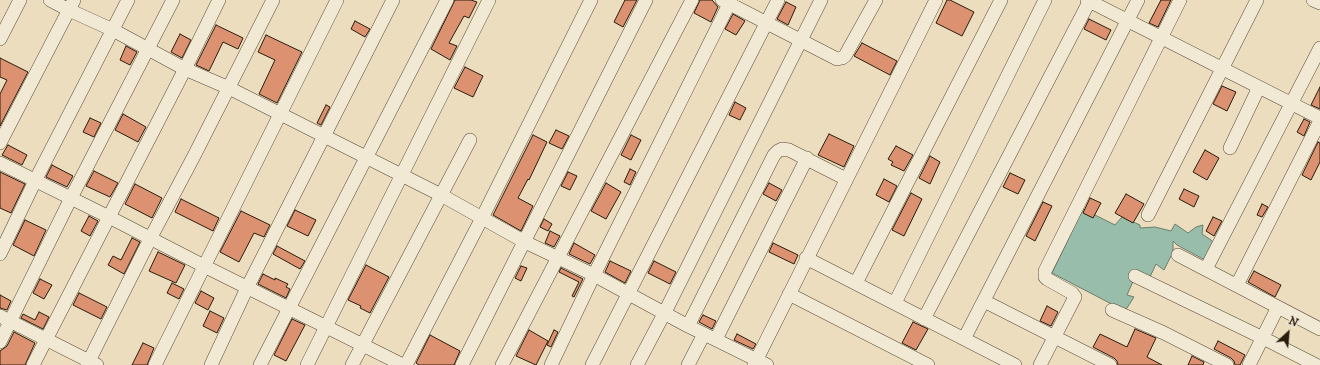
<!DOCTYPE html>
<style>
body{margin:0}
#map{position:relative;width:1320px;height:365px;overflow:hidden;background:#ebddbe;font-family:"IM FELL DW Pica",serif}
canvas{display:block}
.north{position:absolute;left:1268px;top:313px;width:40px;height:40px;-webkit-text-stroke:3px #f2e9d5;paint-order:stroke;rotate:26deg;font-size:11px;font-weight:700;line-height:16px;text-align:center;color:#281c0c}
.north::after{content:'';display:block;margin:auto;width:14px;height:18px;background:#281c0c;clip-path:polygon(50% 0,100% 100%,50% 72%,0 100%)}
</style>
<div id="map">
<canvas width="1320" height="365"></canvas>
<div class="north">N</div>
</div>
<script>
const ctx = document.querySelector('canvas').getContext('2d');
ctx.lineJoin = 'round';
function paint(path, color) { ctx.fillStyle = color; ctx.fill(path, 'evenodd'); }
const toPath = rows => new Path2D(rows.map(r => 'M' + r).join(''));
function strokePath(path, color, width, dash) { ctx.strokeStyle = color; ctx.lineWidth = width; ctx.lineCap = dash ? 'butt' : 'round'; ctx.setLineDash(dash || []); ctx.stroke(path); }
const water = toPath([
 [1083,209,1115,225,1122,217,1140,225,1140,228,1155,227,1171,231,1175,224,1188,233,1196,227,1203,225,1202,234,1211,240,1215,245,1205,260,1177,245,1173,241,1173,252,1164,270,1156,264,1149,279,1135,277,1127,295,1134,297,1125,311,1052,273,1083,209]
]);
paint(water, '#99bdab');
strokePath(water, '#6c7d6b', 1);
const building = toPath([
 [455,0,471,0,477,2,469,18,464,16,449,43,457,46,450,60,431,49,455,0],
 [625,0,637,0,623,27,614,22,625,0],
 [700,0,712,0,718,7,711,22,694,13,700,0],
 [947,0,950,0,974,12,962,36,936,23,947,0],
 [1161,0,1171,0,1158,27,1149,23,1161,0],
 [786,2,796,7,788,25,777,19,786,2],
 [733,14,745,21,736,35,725,29,733,14],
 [1089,19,1111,30,1106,40,1084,29,1089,19],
 [355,21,370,29,365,37,351,29,355,21],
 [216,25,243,38,238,49,223,42,209,71,196,65,216,25],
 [180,34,191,40,182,58,171,52,180,34],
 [266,35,302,52,277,103,259,94,275,60,258,52,266,35],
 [862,43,897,61,890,75,854,56,862,43],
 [126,46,137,52,130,65,120,60,126,46],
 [0,58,28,72,0,126,0,94,7,80,0,77,0,58],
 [465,67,483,76,473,97,454,88,465,67],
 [1222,86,1236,92,1227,111,1213,104,1222,86],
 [1320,87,1320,109,1311,105,1320,87],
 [735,102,746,108,740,120,729,115,735,102],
 [326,105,330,107,321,125,317,123,326,105],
 [123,114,146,127,138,142,115,130,123,114],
 [90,118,101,123,94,137,83,132,90,118],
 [1304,119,1310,122,1304,136,1297,132,1304,119],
 [556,130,569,136,562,149,549,143,556,130],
 [829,134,854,146,844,167,818,155,829,134],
 [533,135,547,142,529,180,528,179,518,198,533,206,521,231,493,215,533,135],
 [631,135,641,140,631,160,621,155,631,135],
 [1318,142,1320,143,1320,162,1311,180,1302,175,1318,142],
 [8,145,27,155,22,165,2,155,8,145],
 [896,146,913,155,904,171,891,165,893,162,888,159,896,146],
 [1205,150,1219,158,1207,180,1193,172,1205,150],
 [930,156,940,162,930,184,919,178,930,156],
 [52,165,73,176,67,187,46,177,52,165],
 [630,169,636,172,630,185,624,182,630,169],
 [94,171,118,183,110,197,86,186,94,171],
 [0,172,25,184,11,213,0,208,0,172],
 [568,172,577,176,570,190,561,186,568,172],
 [1010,173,1025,180,1018,194,1003,187,1010,173],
 [884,179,897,186,889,202,876,195,884,179],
 [606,183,621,192,606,219,591,211,606,183],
 [769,183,782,190,776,201,763,194,769,183],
 [135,184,162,198,152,218,125,204,135,184],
 [1184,189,1199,196,1194,207,1179,199,1184,189],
 [911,193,922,199,904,236,892,230,911,193],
 [1126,194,1144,204,1133,223,1115,213,1126,194],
 [1090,198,1101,203,1093,218,1083,213,1090,198],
 [181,199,219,218,213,231,175,212,181,199],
 [1043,202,1052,206,1035,241,1026,236,1043,202],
 [1262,204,1268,207,1262,217,1257,215,1262,204],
 [295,210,316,220,308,236,287,226,295,210],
 [241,211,270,225,264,237,254,233,239,262,220,252,241,211],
 [89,216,98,221,90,236,81,231,89,216],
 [1213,217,1222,221,1214,236,1206,231,1213,217],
 [544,219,552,224,548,231,540,227,544,219],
 [25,220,46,230,34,256,13,245,25,220],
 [550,231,560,236,554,247,545,243,550,231],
 [132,238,140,242,124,274,108,265,113,256,121,260,132,238],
 [574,243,595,255,590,264,569,254,574,243],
 [773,243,798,255,794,264,769,252,773,243],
 [277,246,305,261,300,269,273,254,277,246],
 [158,252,185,265,176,283,149,271,158,252],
 [610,261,631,271,625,283,605,272,610,261],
 [654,261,676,272,670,284,648,273,654,261],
 [366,265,389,277,370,313,360,308,361,306,348,300,366,265],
 [521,266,527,268,521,281,515,278,521,266],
 [561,268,583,279,574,297,572,296,579,282,559,272,561,268],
 [1254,271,1281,285,1275,297,1248,282,1254,271],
 [263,274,275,280,275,278,288,284,286,287,290,289,286,298,258,284,263,274],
 [40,279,52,285,44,299,33,293,40,279],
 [172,283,184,289,179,299,167,293,172,283],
 [201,291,214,298,208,310,195,303,201,291],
 [79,293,107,307,101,319,73,305,79,293],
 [0,295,11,301,7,310,0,308,0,295],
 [1047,306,1058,312,1051,326,1040,321,1047,306],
 [210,311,224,318,217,333,203,326,210,311],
 [39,312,49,317,43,329,21,318,23,314,35,320,39,312],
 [703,315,716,321,712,329,699,322,703,315],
 [292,319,305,325,286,361,274,355,292,319],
 [913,322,928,329,916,350,902,343,913,322],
 [1135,329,1156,338,1147,357,1162,365,1118,365,1117,361,1114,358,1093,347,1100,334,1127,347,1135,329],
 [529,330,548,341,536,365,516,356,529,330],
 [554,330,558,332,551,347,547,345,554,330],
 [14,332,35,343,25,365,0,365,0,351,7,346,14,332],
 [737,334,756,344,753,349,734,340,737,334],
 [430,335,460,351,454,365,419,365,416,363,430,335],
 [1218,341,1245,355,1240,365,1235,365,1234,361,1231,358,1214,349,1218,341],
 [143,343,154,348,147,365,132,365,143,343],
 [1192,356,1204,362,1203,365,1188,365,1192,356]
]);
paint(building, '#dc9271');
strokePath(building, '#281c0c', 1);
const street = toPath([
 [50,0,69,10,113,30,185,69,229,88,441,195,525,242,594,275,688,326,767,365],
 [722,0,837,59,842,58,845,56,876,0],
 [1087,0,1320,118],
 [1313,0,1320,3],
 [0,39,20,0],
 [0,143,74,0],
 [1230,148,1259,87],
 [0,163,109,217,204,266,403,365],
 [1148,215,1257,0],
 [0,254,35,181,128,0],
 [1178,255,1320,329],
 [806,258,1015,365],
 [1206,269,1320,48],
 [1135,276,1263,338,1316,365],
 [856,283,1001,0],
 [1237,285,1320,121],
 [789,294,928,365],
 [984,301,1110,365],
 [895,303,1045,0],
 [1112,310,1164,333,1227,365],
 [0,316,97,365],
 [924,319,1090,0],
 [688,326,774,155,778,151,782,149,789,150,846,179],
 [716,339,807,158],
 [964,339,1138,0],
 [0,342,71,198,173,0],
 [33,365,185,69,219,0],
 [87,365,150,239,194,156,273,0],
 [155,365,337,0],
 [211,365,247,288,393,0],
 [260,365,447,0],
 [307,365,489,0],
 [352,365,470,140],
 [406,365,482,218,591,0],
 [462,365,646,0],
 [502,365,692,0],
 [551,365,594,275,731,0],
 [592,365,778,0],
 [637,365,665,312,821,0],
 [688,365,704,334],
 [754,365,936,0],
 [1040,365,1075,297,1072,293,1047,279,1045,277,1045,271,1180,0],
 [1249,365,1278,307]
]);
strokePath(street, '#594c38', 14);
strokePath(street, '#f2e9d5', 13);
</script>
